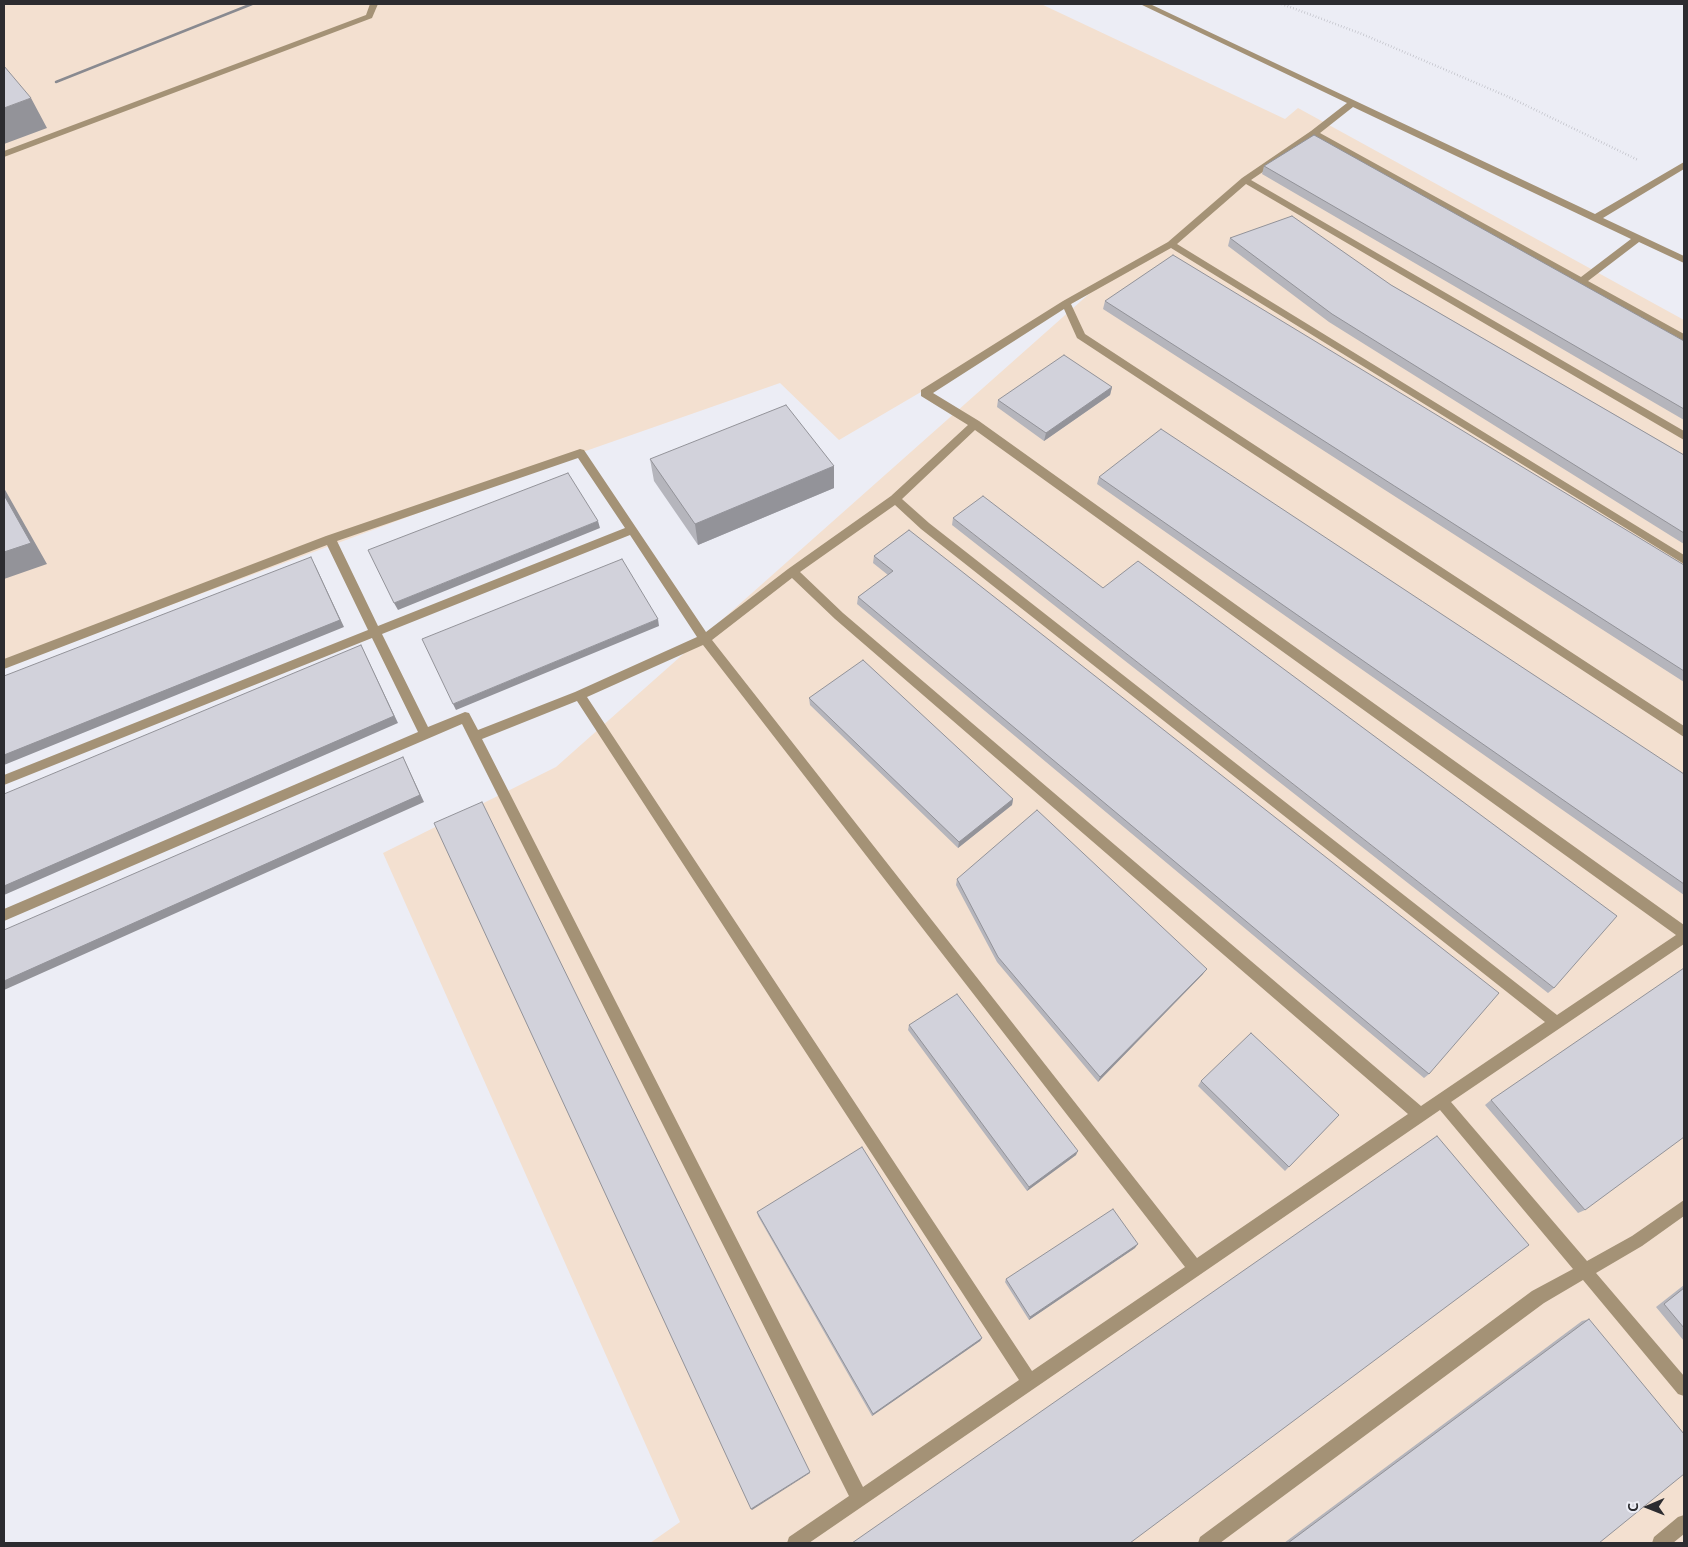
<!DOCTYPE html>
<meta charset="utf-8">
<style>
body{margin:0}
#map{position:relative;width:1688px;height:1547px;overflow:hidden;background:#ecedf5;font-family:Ubuntu,sans-serif}
canvas{display:block}
.frame{position:absolute;inset:0;border:5px solid #2c2c30;pointer-events:none}
.north{position:absolute;left:1623px;top:1482px;width:50px;height:50px;-webkit-text-stroke:4px #ecedf5;paint-order:stroke;rotate:269deg;font-size:14px;font-weight:700;line-height:20px;text-align:center;color:#2c2c30}
.north::after{content:'';display:block;margin:auto;width:18px;height:22px;background:#2c2c30;clip-path:polygon(50% 0,100% 100%,50% 72%,0 100%)}
</style>
<div id="map">
<canvas width="1688" height="1547"></canvas>
<div class="frame"></div>
<div class="north">С</div>
</div>
<script>
const ctx = document.querySelector('canvas').getContext('2d');
ctx.lineJoin = 'round';
function paint(path, color) { ctx.fillStyle = color; ctx.fill(path, 'evenodd'); }
const toPath = rows => new Path2D(rows.map(r => 'M' + r).join(''));
function strokePath(path, color, width, dash) { ctx.strokeStyle = color; ctx.lineWidth = width; ctx.lineCap = dash ? 'butt' : 'round'; ctx.setLineDash(dash || []); ctx.stroke(path); }
paint(toPath([
 [4,4,1041,4,1285,119,1298,108,1684,320,1684,1543,650,1543,680,1522,383,853,556,767,1090,293,839,440,780,383,580,453,4,667]
]), '#f3e0d0');
strokePath(toPath([
 [1282,4,1362,34,1511,98,1638,160]
]), '#b0b1b8', 2.5, [0.5, 2.5]);
paint(toPath([
 [370,4,378,4,372,18,4,157,4,151,366,15,370,4],
 [1140,4,1150,4,1595,214,1684,162,1684,169,1603,218,1684,256,1684,263,1639,242,1588,281,1684,334,1684,341,1314,137,1251,180,1684,431,1684,440,1246,184,1177,244,1684,555,1684,564,1171,248,1071,304,1085,334,1684,726,1684,737,1077,338,1064,309,933,393,979,421,1684,925,1684,944,1451,1102,1587,1261,1632,1236,1684,1200,1684,1216,1642,1246,1596,1273,1684,1376,1684,1396,1678,1394,1583,1280,1544,1303,1220,1543,1198,1543,1200,1537,1532,1291,1573,1269,1440,1110,809,1543,787,1543,789,1537,849,1496,462,724,4,921,4,909,418,732,372,638,4,785,4,775,368,630,327,545,4,669,4,659,326,536,580,449,584,450,706,632,788,569,891,496,968,425,921,396,921,390,1063,301,1168,242,1242,178,1311,131,1347,103,1140,4],
 [1353,107,1631,239,1581,277,1320,133,1353,107],
 [975,430,1676,935,1557,1015,929,523,902,499,975,430],
 [578,458,625,528,378,626,337,541,578,458],
 [895,505,921,529,1545,1022,1421,1106,843,613,800,572,895,505],
 [630,535,697,637,575,692,478,730,469,713,465,712,428,727,382,634,630,535],
 [792,578,835,619,1408,1114,1197,1258,712,640,792,578],
 [703,645,1185,1267,1032,1371,587,697,703,645],
 [577,701,1019,1380,863,1487,482,739,577,701],
 [1684,1515,1684,1534,1673,1543,1652,1543,1654,1537,1678,1517,1684,1515]
]), '#a49276');
strokePath(toPath([
 [56,82,252,4]
]), '#898a90', 2.5);
paint(toPath([
 [1264,166,1684,341,1684,420,1262,174],
 [1230,238,1391,285,1684,455,1684,544,1329,322,1228,246],
 [1105,301,1684,565,1684,682,1103,309],
 [1112,387,1110,395,1044,441,997,407,998,400],
 [650,459,834,466,834,488,698,545,654,481],
 [1099,477,1684,774,1684,895,1097,484],
 [953,518,1554,988,1548,993,952,525],
 [909,530,1429,1074,1424,1078,857,604,858,597,888,575,873,563,874,556],
 [809,698,1013,799,1012,805,958,848,810,705],
 [957,879,1203,974,1098,1082,997,962,956,885],
 [909,1025,1076,1155,1027,1191,908,1030],
 [1201,1081,1339,1115,1285,1171,1198,1086],
 [1491,1100,1585,1210,1578,1213,1485,1105],
 [757,1212,982,1338,980,1341,872,1416,758,1216],
 [1135,1248,1029,1320,1005,1282,1006,1279],
 [1684,1285,1684,1341,1656,1307],
 [1589,1319,1599,1543,1284,1543,1582,1321]
]), '#b5b5bc');
paint(toPath([
 [31,98,47,128,4,144,4,108],
 [1112,387,1110,395,1044,441,1046,433],
 [834,466,834,488,698,545,695,524],
 [4,488,47,564,4,579],
 [598,521,600,528,398,610,394,603],
 [315,565,344,627,4,765,4,755],
 [658,619,659,626,456,710,453,704],
 [361,645,398,723,4,895,4,886],
 [403,757,424,802,4,990,4,981],
 [1013,799,1012,805,958,848,959,842],
 [1207,969,1203,974,1098,1082,1100,1077],
 [1078,1151,1076,1155,1027,1191,1029,1187],
 [1138,1244,1135,1248,1029,1320,1030,1317],
 [982,1338,980,1341,872,1416,873,1414],
 [810,1472,810,1473,752,1510,751,1509]
]), '#939399');
const building = toPath([
 [4,66,31,98,4,108,4,66],
 [1314,135,1684,341,1684,409,1264,166,1314,135],
 [1292,216,1391,285,1684,455,1684,533,1332,314,1230,238,1292,216],
 [1173,255,1684,565,1684,671,1105,301,1173,255],
 [1064,355,1112,387,1046,433,998,400,1064,355],
 [786,405,834,466,695,524,650,459,786,405],
 [1161,429,1684,774,1684,884,1099,477,1161,429],
 [568,473,598,521,394,603,368,550,568,473],
 [4,495,31,543,4,552,4,495],
 [983,496,1103,588,1138,561,1617,916,1554,988,953,518,983,496],
 [909,530,1499,993,1429,1074,858,597,893,571,874,556,909,530],
 [311,557,340,620,4,755,4,676,311,557],
 [622,559,658,619,453,704,422,639,622,559],
 [361,645,394,716,4,886,4,794,361,645],
 [863,660,1013,799,959,842,809,698,863,660],
 [403,757,420,795,4,981,4,930,403,757],
 [482,802,810,1472,751,1509,434,823,482,802],
 [1037,810,1207,969,1100,1077,998,957,957,879,1037,810],
 [1684,968,1684,1137,1585,1210,1491,1100,1684,968],
 [957,994,1078,1151,1029,1187,909,1025,957,994],
 [1251,1033,1339,1115,1289,1167,1201,1081,1251,1033],
 [1437,1136,1529,1245,1130,1543,852,1543,1437,1136],
 [862,1147,982,1338,873,1414,757,1212,862,1147],
 [1113,1209,1138,1244,1030,1317,1006,1279,1113,1209],
 [1684,1288,1684,1328,1664,1304,1684,1288],
 [1589,1319,1684,1434,1684,1474,1599,1543,1288,1543,1589,1319]
]);
paint(building, '#d2d2db');
strokePath(building, '#939399', 1);
</script>
